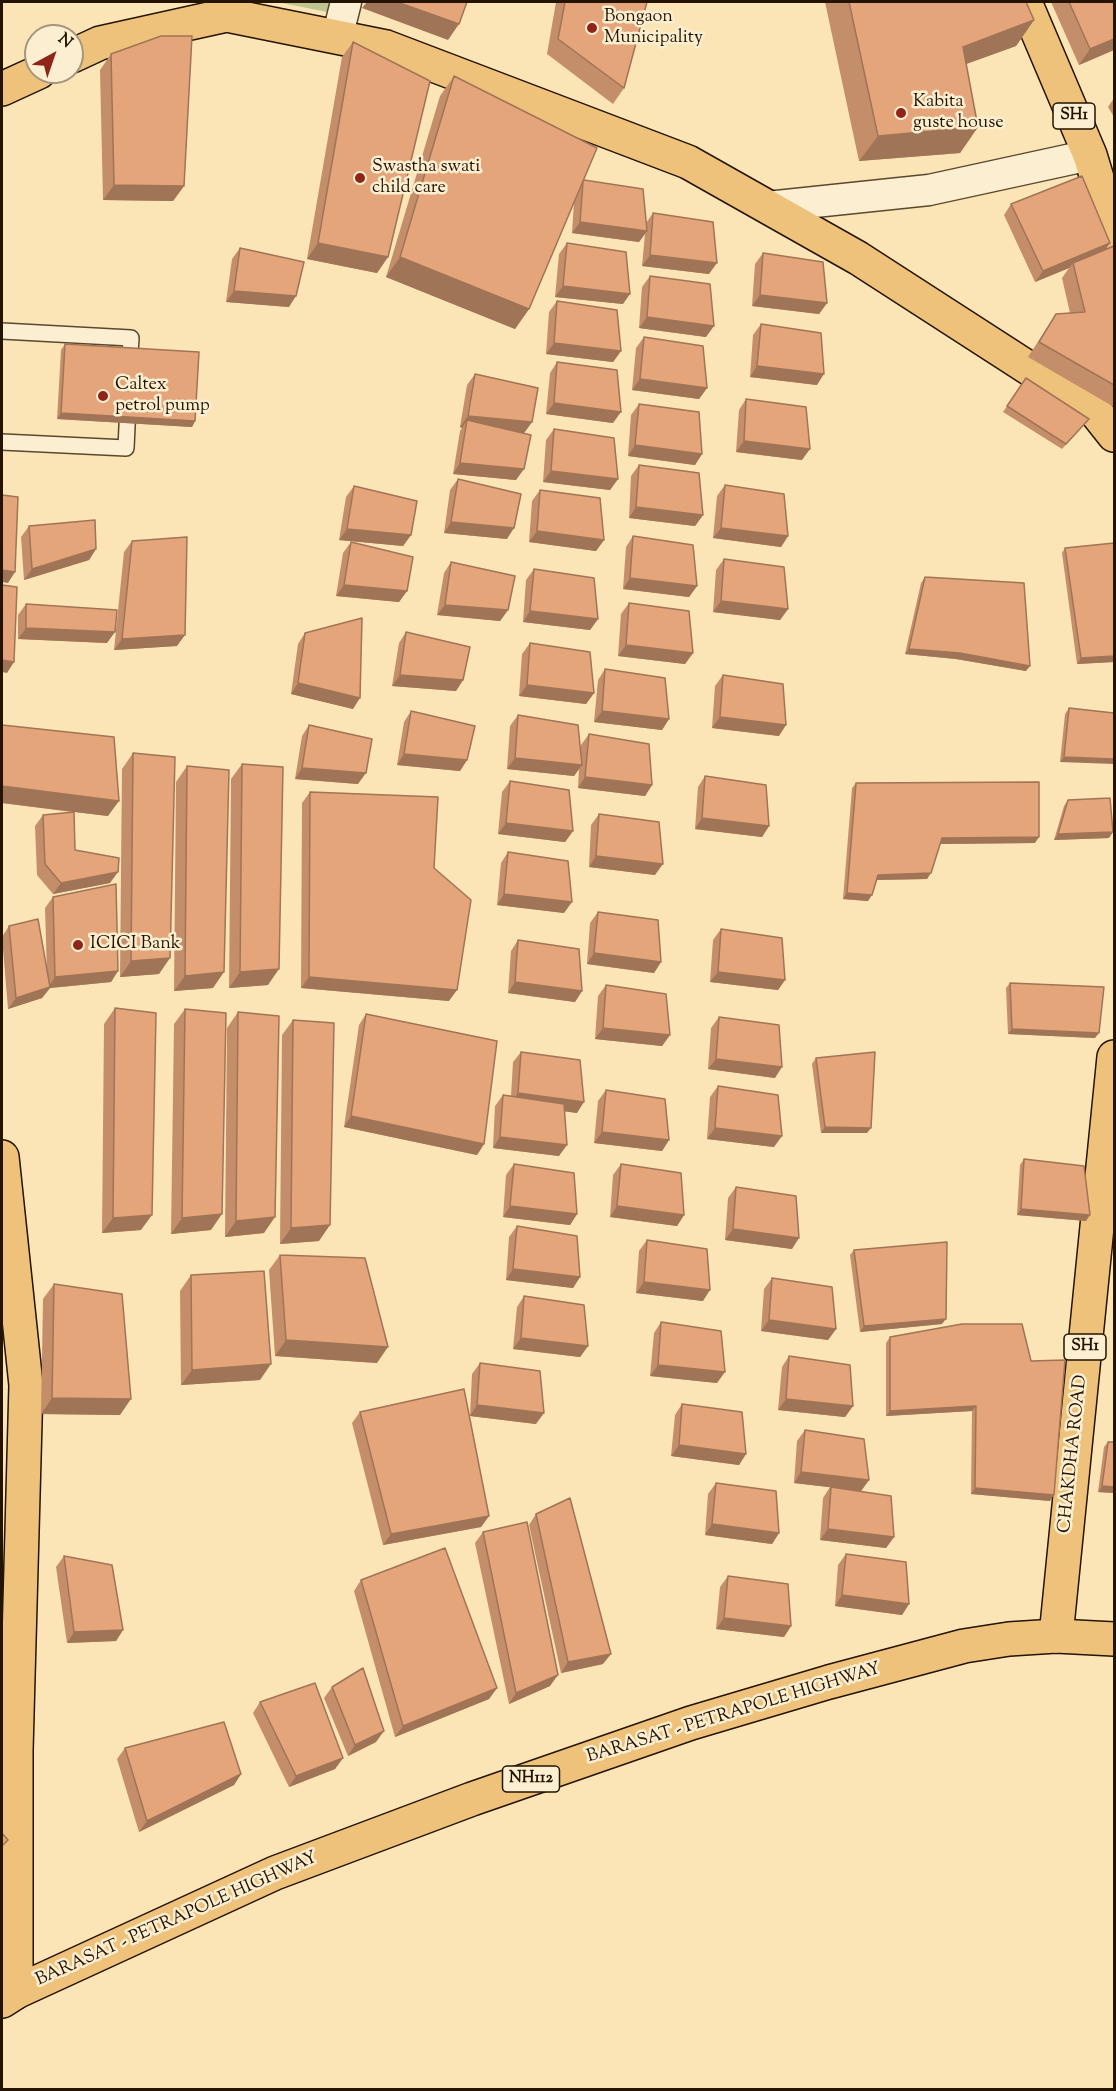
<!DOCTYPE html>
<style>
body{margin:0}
#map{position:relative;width:1116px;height:2091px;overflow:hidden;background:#fbe5b6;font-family:"Sorts Mill Goudy",serif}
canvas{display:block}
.frame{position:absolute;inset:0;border:3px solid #231300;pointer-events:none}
.north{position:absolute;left:24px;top:24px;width:60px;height:60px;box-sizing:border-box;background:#fceed0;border:2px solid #a5967d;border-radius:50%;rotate:40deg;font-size:16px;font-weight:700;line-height:24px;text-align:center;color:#231300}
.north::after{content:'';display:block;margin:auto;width:21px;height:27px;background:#8f2418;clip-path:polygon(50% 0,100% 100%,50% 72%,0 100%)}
</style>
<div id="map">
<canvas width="1116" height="2091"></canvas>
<div class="frame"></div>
<div class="north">N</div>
</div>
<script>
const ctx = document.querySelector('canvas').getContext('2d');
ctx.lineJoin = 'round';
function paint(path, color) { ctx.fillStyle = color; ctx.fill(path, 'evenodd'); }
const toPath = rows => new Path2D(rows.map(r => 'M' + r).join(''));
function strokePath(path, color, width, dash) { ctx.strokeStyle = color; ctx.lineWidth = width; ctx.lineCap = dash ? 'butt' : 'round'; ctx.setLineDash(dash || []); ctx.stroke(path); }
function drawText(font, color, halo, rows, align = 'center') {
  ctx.font = font + ' "Sorts Mill Goudy",serif'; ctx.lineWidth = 5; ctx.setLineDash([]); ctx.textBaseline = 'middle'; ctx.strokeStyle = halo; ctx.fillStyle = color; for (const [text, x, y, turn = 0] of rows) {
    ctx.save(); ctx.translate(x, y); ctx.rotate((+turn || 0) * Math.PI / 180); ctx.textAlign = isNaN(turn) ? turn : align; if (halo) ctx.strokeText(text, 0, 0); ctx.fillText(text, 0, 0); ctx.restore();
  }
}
paint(toPath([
 [277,2,346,2,342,15]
]), '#bec58e');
const lane = toPath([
 [2,331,131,338,129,369],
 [2,442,126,448,128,405]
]);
const street = toPath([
 [337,38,346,2],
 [767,207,929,190,1090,155]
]);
const primary = toPath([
 [1025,2,1090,155,1114,234],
 [72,56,100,43,227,15,386,47,688,162,858,258,1095,411,1114,435],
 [2,89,39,72],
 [2,1157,26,1385,16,1750,16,1992],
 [1056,1636,1114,1057]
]);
const highway = toPath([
 [2,2001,16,1992,275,1873,472,1799,691,1723,829,1682,964,1646,1009,1639,1056,1636,1114,1639]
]);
strokePath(lane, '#59482e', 18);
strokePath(street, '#59482e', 33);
strokePath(primary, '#231300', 36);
strokePath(highway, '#231300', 36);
strokePath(lane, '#fceed0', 15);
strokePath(street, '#fceed0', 30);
strokePath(primary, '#eec27b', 33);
strokePath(highway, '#eec27b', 33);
paint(toPath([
 [556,2,647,2,624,88,613,104,547,54],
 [825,2,1026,2,1034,20,1016,46,966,64,978,127,960,153,859,161],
 [1051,2,1114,2,1114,50,1079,65],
 [353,42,388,257,377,273,307,259,342,57],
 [111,54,184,186,173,201,103,200,100,70],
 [454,76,584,180,646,223,653,213,709,274,642,266,645,234,639,242,572,233,574,202,529,309,515,329,386,277,440,96],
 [1114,98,1114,117,1108,107],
 [1011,204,1110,243,1105,250,1114,246,1114,407,1028,357,1056,314,1070,313,1062,278,1069,268,1035,282,1004,215],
 [567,243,623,304,555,297,559,254],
 [240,248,289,307,226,302,232,259],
 [763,253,827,303,819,314,752,306,755,264],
 [650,276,706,337,639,328,642,287],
 [557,301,621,351,613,362,546,354,549,312],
 [761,324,817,385,750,377,753,335],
 [644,337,707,388,699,399,632,390,636,348],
 [65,344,195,421,192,427,57,419,61,350],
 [557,362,613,423,546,414,550,373],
 [475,374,532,422,524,433,516,480,453,474,460,431,462,428,460,427,467,385],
 [1026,378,1085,424,1062,449,1003,412],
 [746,399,802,460,736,452,739,410],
 [639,404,702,454,695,465,628,456,631,415],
 [554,429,618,479,610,490,543,482,546,440],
 [639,465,703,515,695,526,629,518,631,476],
 [458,479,507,539,444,533,450,490],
 [725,485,788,536,781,547,713,538,717,496],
 [354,486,411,535,403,546,339,540,346,497],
 [540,490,604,540,596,551,529,542,532,501],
 [29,526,96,549,89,560,24,580,21,537],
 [633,536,697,586,689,597,623,589,626,547],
 [132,541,177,646,114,650,124,552],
 [351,542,407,591,399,602,336,596,343,553],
 [1065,548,1114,662,1077,664,1062,553],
 [724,559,788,609,780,620,713,612,716,570],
 [451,562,508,610,500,621,437,615,444,573],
 [534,569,598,619,590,630,523,622,526,580],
 [925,577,1026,671,956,659,905,654,921,583],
 [629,603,693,653,685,664,618,656,621,614],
 [26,604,107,643,18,639,18,615],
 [406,632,463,680,456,691,392,686,399,643],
 [305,633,353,709,291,694,298,644],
 [530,643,594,693,586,704,519,696,522,654],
 [605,669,669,719,662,730,594,722,598,680],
 [723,675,779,736,712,728,715,686],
 [1069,708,1114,713,1060,762,1065,714],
 [411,711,467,760,460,771,397,765,404,722],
 [518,715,580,752,581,745,589,734,652,785,645,796,578,788,579,769,574,776,507,769,510,726],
 [2,725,108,816,74,812,75,850,110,883,53,894,37,875,35,826,43,815,72,812,2,803],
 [309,725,358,784,295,779,302,736],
 [133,753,159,974,120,977,122,769],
 [242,764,268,985,229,988,231,779],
 [187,766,213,988,174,991,176,782],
 [705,776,769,826,762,837,695,829,698,787],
 [510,781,573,831,565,842,498,834,502,792],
 [856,783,1035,843,940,844,927,879,876,880,868,901,843,899,852,788],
 [310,792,434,868,449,1001,301,988,302,803],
 [1068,800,1109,838,1054,840,1064,806],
 [599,814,655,875,589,867,591,825],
 [508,852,564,913,497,905,501,863],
 [53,897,118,971,111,982,50,988,42,998,8,1009,2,937,9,926,47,973,45,908],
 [598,912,661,962,654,973,587,964,590,923],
 [721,929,785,980,778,990,710,982,713,940],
 [518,940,582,991,575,1002,508,993,511,951],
 [1010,983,1095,1038,1008,1034,1006,988],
 [606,985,670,1035,662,1046,595,1039,598,996],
 [115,1008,141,1230,102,1233,104,1024],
 [185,1009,211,1230,171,1234,174,1024],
 [238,1012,264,1233,225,1237,227,1028],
 [366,1014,484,1144,477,1155,344,1127,359,1025],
 [719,1017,775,1078,708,1069,711,1028],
 [293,1020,319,1241,280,1244,282,1035],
 [521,1052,577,1113,564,1111,559,1156,493,1148,495,1106,503,1095,511,1096,513,1062],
 [816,1058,867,1133,821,1133,812,1064],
 [718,1086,774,1147,707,1139,710,1097],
 [606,1090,669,1140,662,1151,594,1143,598,1101],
 [1024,1159,1086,1221,1017,1215,1020,1165],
 [514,1164,577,1214,570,1225,503,1217,506,1175],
 [621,1164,684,1215,677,1226,610,1217,613,1175],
 [736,1187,792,1249,725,1240,728,1198],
 [517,1226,580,1277,573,1288,506,1280,509,1237],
 [647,1240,703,1301,636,1293,639,1251],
 [854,1250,942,1324,860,1332,850,1255],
 [280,1255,377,1363,275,1356,269,1270],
 [191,1275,260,1380,181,1385,180,1291],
 [772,1278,836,1329,828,1340,761,1331,764,1289],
 [54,1284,120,1415,41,1414,43,1299],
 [524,1296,588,1346,580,1357,513,1349,517,1307],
 [661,1322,717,1383,650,1376,654,1333],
 [962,1324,1050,1501,971,1494,972,1411,886,1416,886,1343,890,1337],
 [789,1356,853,1406,845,1417,778,1410,782,1367],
 [480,1363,536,1424,470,1416,472,1374],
 [682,1404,746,1454,739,1465,671,1456,675,1415],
 [360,1412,489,1516,481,1527,383,1545,352,1423],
 [805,1430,869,1480,861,1491,894,1537,886,1548,820,1540,823,1498,830,1487,794,1483,797,1441],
 [1108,1442,1114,1442,1114,1493,1098,1492,1104,1447],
 [716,1483,779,1533,772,1544,705,1535,708,1494],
 [536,1514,603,1664,561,1673,529,1525],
 [483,1532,550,1686,509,1704,475,1543],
 [846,1554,909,1604,902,1615,835,1606,838,1565],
 [64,1556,123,1630,116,1641,67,1643,56,1567],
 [728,1576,791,1626,784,1637,716,1629,720,1587],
 [361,1580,497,1688,489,1699,395,1737,354,1591],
 [332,1687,376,1742,348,1756,324,1698],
 [260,1702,343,1758,335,1769,289,1787,253,1713],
 [125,1748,241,1774,234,1785,139,1832,117,1759]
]), '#c58e6a');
paint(toPath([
 [367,2,397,2,459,24,448,40,362,8],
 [1034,20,1016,46,944,72,963,47],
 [1114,39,1114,50,1079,65,1090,49],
 [978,127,960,153,859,161,878,136],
 [114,185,184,186,173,201,103,200],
 [580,222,647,231,639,242,572,233],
 [318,243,388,257,377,273,307,259],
 [1110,243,1102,254,1073,263,1069,268,1035,282,1043,271],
 [650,255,717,263,709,274,642,266],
 [400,257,529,309,515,329,386,277],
 [563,286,630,294,623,304,555,297],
 [234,291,296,296,289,307,226,302],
 [760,295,827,303,819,314,752,306],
 [647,317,714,326,706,337,639,328],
 [554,343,621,351,613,362,546,354],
 [757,366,824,374,817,385,750,377],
 [640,379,707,388,699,399,632,390],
 [554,403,621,412,613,423,546,414],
 [61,413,195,421,192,427,57,419],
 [468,416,532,422,524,433,467,420,462,428,460,427],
 [744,441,810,449,802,460,736,452],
 [635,445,702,454,695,465,628,456],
 [460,463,524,469,516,480,453,474],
 [551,471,618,479,610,490,543,482],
 [636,507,703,515,695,526,629,518],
 [451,522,514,528,507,539,444,533],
 [721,528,788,536,781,547,713,538],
 [347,529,411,535,403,546,339,540],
 [537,531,604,540,596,551,529,542],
 [96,549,89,560,24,580,32,569],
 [2,570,15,572,8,583,2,582],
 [630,578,697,586,689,597,623,589],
 [344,585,407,591,399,602,336,596],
 [721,601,788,609,780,620,713,612],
 [445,605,508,610,500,621,437,615],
 [530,611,598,619,590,630,523,622],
 [26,628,115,632,107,643,18,639],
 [185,635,177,646,114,650,122,639],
 [626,645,693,653,685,664,618,656],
 [909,649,960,653,1030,666,1026,671,956,659,905,654],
 [1114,656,1114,662,1077,664,1081,658],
 [2,660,14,662,7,673,2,672],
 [400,675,463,680,456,691,392,686],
 [298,683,360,698,353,709,291,694],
 [527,685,594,693,586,704,519,696],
 [602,711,669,719,662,730,594,722],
 [720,717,786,725,779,736,712,728],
 [404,754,467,760,460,771,397,765],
 [1064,757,1114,759,1114,764,1060,762],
 [515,758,582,765,574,776,507,769],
 [302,768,366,773,358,784,295,779],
 [585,777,652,785,645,796,578,788],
 [2,786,119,801,108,816,2,803],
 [702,818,769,826,762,837,695,829],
 [506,823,573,831,565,842,498,834],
 [1113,832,1109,838,1054,840,1058,834],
 [1039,837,1035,843,938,844,942,838],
 [596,856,663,864,655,875,589,867],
 [118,872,110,883,53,894,61,883],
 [931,873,927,879,874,880,878,875],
 [847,893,872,895,868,901,843,899],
 [504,894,572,902,564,913,497,905],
 [594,953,661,962,654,973,587,964],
 [170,958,159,974,120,977,131,961],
 [279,969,268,985,229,988,240,972],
 [118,971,111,982,50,988,42,998,8,1009,16,998,48,988,55,977],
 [224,972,213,988,174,991,185,976],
 [718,972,785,980,778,990,710,982],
 [309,977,457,990,449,1001,301,988],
 [515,982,582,991,575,1002,508,993],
 [603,1028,670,1035,662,1046,595,1039],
 [1012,1029,1099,1033,1095,1038,1008,1034],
 [716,1059,782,1067,775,1078,708,1069],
 [518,1093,584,1102,577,1113,510,1104],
 [351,1116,484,1144,477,1155,344,1127],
 [825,1127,871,1128,867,1133,821,1133],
 [715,1128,782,1136,774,1147,707,1139],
 [602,1132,669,1140,662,1151,594,1143],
 [500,1137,567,1145,559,1156,493,1148],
 [510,1206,577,1214,570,1225,503,1217],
 [617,1206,684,1215,677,1226,610,1217],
 [1021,1209,1090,1215,1086,1221,1017,1215],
 [222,1214,211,1230,171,1234,182,1218],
 [152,1215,141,1230,102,1233,113,1218],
 [275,1217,264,1233,225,1237,236,1221],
 [330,1225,319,1241,280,1244,291,1228],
 [733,1229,799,1238,792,1249,725,1240],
 [513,1269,580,1277,573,1288,506,1280],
 [644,1282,710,1290,703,1301,636,1293],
 [946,1319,942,1324,860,1332,864,1326],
 [769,1320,836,1329,828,1340,761,1331],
 [521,1338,588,1346,580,1357,513,1349],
 [286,1340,388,1347,377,1363,275,1356],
 [271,1364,260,1380,181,1385,192,1370],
 [658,1365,725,1372,717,1383,650,1376],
 [52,1398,131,1399,120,1415,41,1414],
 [786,1399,853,1406,845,1417,778,1410],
 [477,1405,544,1413,536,1424,470,1416],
 [976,1406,972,1411,886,1416,890,1411],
 [679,1445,746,1454,739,1465,671,1456],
 [801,1472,869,1480,861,1491,794,1483],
 [1102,1486,1114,1487,1114,1493,1098,1492],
 [975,1488,1054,1495,1050,1501,971,1494],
 [489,1516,481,1527,383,1545,391,1534],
 [712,1524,779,1533,772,1544,705,1535],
 [828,1529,894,1537,886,1548,820,1540],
 [842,1595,909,1604,902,1615,835,1606],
 [724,1618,791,1626,784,1637,716,1629],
 [123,1630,116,1641,67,1643,74,1632],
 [611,1654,603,1664,561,1673,568,1662],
 [558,1675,550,1686,509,1704,516,1693],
 [497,1688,489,1699,395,1737,403,1726],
 [384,1731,376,1742,348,1756,355,1745],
 [343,1758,335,1769,289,1787,296,1776],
 [241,1774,234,1785,139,1832,147,1821]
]), '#a07456');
const building = toPath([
 [397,2,467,2,459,24,397,2],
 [565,2,647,2,624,88,558,39,565,2],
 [849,2,1026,2,1034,20,963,47,978,127,878,136,849,2],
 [1069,2,1114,2,1114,39,1090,49,1069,2],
 [161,36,192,36,184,186,114,185,111,54,161,36],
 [353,42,430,81,388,257,318,243,353,42],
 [454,76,597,148,529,309,400,257,454,76],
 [1082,176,1110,243,1043,271,1011,204,1082,176],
 [584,180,643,189,647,231,580,222,583,182,584,180],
 [653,213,713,222,717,263,650,255,653,213],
 [567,243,626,252,630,294,563,286,567,243],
 [1114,246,1114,385,1039,342,1056,314,1085,312,1073,263,1114,246],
 [240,248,304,262,296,296,234,291,240,248],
 [763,253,823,262,827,303,760,295,763,253],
 [650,276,710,284,714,326,647,317,650,276],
 [557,301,617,310,621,351,554,343,557,301],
 [761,324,821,333,824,374,757,366,761,324],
 [644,337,703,346,707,388,640,379,644,337],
 [65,344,199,352,195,421,61,413,65,344],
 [557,362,617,370,621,412,554,403,557,362],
 [475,374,538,388,532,422,468,416,475,374],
 [1026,378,1089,419,1066,444,1007,406,1026,378],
 [746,399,806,407,810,449,744,441,746,399],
 [639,404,699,412,702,454,635,445,639,404],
 [467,420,531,435,524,469,460,463,467,420],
 [554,429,614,438,618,479,551,471,554,429],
 [639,465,699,473,703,515,636,507,639,465],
 [458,479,521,494,514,528,451,522,458,479],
 [725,485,784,494,788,536,721,528,725,485],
 [354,486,417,501,411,535,347,529,354,486],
 [540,490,600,498,604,540,537,531,540,490],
 [2,495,18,497,15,572,2,570,2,495],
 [95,520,96,549,32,569,29,526,95,520],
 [633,536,693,545,697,586,630,578,633,536],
 [187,537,185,635,122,639,132,541,187,537],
 [351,542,413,557,407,591,344,585,351,542],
 [1114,543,1114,656,1081,658,1065,548,1114,543],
 [724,559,784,567,788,609,721,601,724,559],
 [451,562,515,576,508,610,445,605,451,562],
 [534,569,594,578,598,619,530,611,534,569],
 [925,577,1024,583,1030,666,960,653,909,649,925,577],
 [2,585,17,587,14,662,2,660,2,585],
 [629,603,689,611,693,653,626,645,629,603],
 [26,604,117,610,115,632,26,628,26,604],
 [362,618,360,698,298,683,305,633,362,618],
 [406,632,470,647,463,680,400,675,406,632],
 [530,643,590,652,594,693,527,685,530,643],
 [605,669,665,678,669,719,602,711,605,669],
 [723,675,783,684,786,725,720,717,723,675],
 [1069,708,1114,713,1114,759,1064,757,1069,708],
 [411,711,475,726,467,760,404,754,411,711],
 [518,715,578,725,582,765,515,758,518,715],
 [2,725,114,737,119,801,2,786,2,725],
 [309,725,372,739,366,773,302,768,309,725],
 [589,734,649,744,652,785,585,777,589,734],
 [133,753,175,757,170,958,131,961,133,753],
 [242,764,283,767,279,969,240,972,242,764],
 [187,766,229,770,224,972,185,976,187,766],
 [705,776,766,785,769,826,702,818,705,776],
 [510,781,569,790,573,831,506,823,510,781],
 [1039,782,1039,837,942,838,931,873,878,875,872,895,847,893,856,783,1039,782],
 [310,792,438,797,434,868,471,900,457,990,309,977,310,792],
 [1110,798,1113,832,1058,834,1068,800,1110,798],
 [74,812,75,850,119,858,118,872,61,883,45,864,43,815,74,812],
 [599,814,659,822,663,864,596,856,599,814],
 [508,852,568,861,572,902,504,894,508,852],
 [116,884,118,971,55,977,53,897,116,884],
 [598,912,658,920,661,962,594,953,598,912],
 [38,919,50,987,16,998,9,926,38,919],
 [721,929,782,938,785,980,718,972,721,929],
 [518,940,579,949,582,991,515,982,518,940],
 [1010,983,1104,987,1099,1033,1012,1029,1010,983],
 [606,985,666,994,670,1035,603,1028,606,985],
 [115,1008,156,1013,152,1215,113,1218,115,1008],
 [185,1009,226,1013,222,1214,182,1218,185,1009],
 [238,1012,279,1016,275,1217,236,1221,238,1012],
 [366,1014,497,1041,484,1144,351,1116,366,1014],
 [719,1017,779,1025,782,1067,716,1059,719,1017],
 [293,1020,334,1023,330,1225,291,1228,293,1020],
 [521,1052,580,1060,584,1102,518,1093,521,1052],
 [875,1052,871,1128,825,1127,816,1058,875,1052],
 [718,1086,778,1095,782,1136,715,1128,718,1086],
 [606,1090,665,1099,669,1140,602,1132,606,1090],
 [503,1095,564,1104,567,1145,500,1137,503,1095],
 [1024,1159,1084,1166,1090,1215,1021,1209,1024,1159],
 [514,1164,574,1173,577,1214,510,1206,514,1164],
 [621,1164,681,1173,684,1215,617,1206,621,1164],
 [736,1187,796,1196,799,1238,733,1229,736,1187],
 [517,1226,577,1236,580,1277,513,1269,517,1226],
 [647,1240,707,1249,710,1290,644,1282,647,1240],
 [947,1242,946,1319,864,1326,854,1250,947,1242],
 [280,1255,365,1258,388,1347,286,1340,280,1255],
 [264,1271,271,1364,192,1370,191,1275,264,1271],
 [772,1278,832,1287,836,1329,769,1320,772,1278],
 [54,1284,122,1294,131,1399,52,1398,54,1284],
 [524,1296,584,1305,588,1346,521,1338,524,1296],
 [661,1322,721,1331,725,1372,658,1365,661,1322],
 [962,1324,1022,1324,1031,1361,1065,1360,1054,1495,975,1488,976,1406,890,1411,890,1337,962,1324],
 [789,1356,850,1365,853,1406,786,1399,789,1356],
 [480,1363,540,1371,544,1413,477,1405,480,1363],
 [464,1389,489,1516,391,1534,360,1412,464,1389],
 [682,1404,742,1412,746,1454,679,1445,682,1404],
 [805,1430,864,1439,869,1480,801,1472,805,1430],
 [1108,1442,1114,1442,1114,1487,1102,1486,1108,1442],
 [716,1483,776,1491,779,1533,712,1524,716,1483],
 [831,1487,891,1496,894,1537,828,1529,831,1487],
 [570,1498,611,1654,568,1662,536,1514,570,1498],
 [527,1522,558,1675,516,1693,483,1532,527,1522],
 [445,1548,497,1688,403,1726,361,1580,445,1548],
 [846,1554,906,1562,909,1604,842,1595,846,1554],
 [64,1556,112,1565,123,1630,74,1632,64,1556],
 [728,1576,788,1584,791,1626,724,1618,728,1576],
 [363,1668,384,1731,355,1745,332,1687,363,1668],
 [315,1683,343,1758,296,1776,260,1702,315,1683],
 [224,1722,241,1774,147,1821,125,1748,224,1722],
 [2,1833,8,1840,2,1846,2,1833]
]);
paint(building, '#e5a57b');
strokePath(building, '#a07456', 1.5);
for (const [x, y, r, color] of [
 [592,28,6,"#8f2418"],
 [901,113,6,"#8f2418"],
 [360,178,6,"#8f2418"],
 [103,396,6,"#8f2418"],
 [78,945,6,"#8f2418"]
]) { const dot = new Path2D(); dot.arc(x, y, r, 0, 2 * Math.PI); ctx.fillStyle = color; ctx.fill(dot); strokePath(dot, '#fceed0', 2); }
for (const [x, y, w] of [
 [1074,116,42],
 [1085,1347,42],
 [531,1779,57]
]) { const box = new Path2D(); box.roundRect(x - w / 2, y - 13, w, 26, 4.5); ctx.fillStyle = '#fceed0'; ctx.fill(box); strokePath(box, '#231300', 1.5); }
drawText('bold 16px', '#231300', null, [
 ["SH1",1074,116],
 ["SH1",1085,1347],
 ["NH112",531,1779]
]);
drawText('18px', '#231300', '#fceed0', [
 ["Bongaon",604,18],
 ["Municipality",604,39],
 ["Kabita",913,103],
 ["guste house",913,124],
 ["Swastha swati",372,168],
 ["child care",372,189],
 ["Caltex",115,386],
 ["petrol pump",115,407],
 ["ICICI Bank",90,945]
], 'left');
drawText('18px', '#231300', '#fceed0', [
 ["CHAKDHA ROAD",1074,1454,-84],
 ["BARASAT - PETRAPOLE HIGHWAY",734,1714,-17],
 ["BARASAT - PETRAPOLE HIGHWAY",177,1920,-24]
]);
</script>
